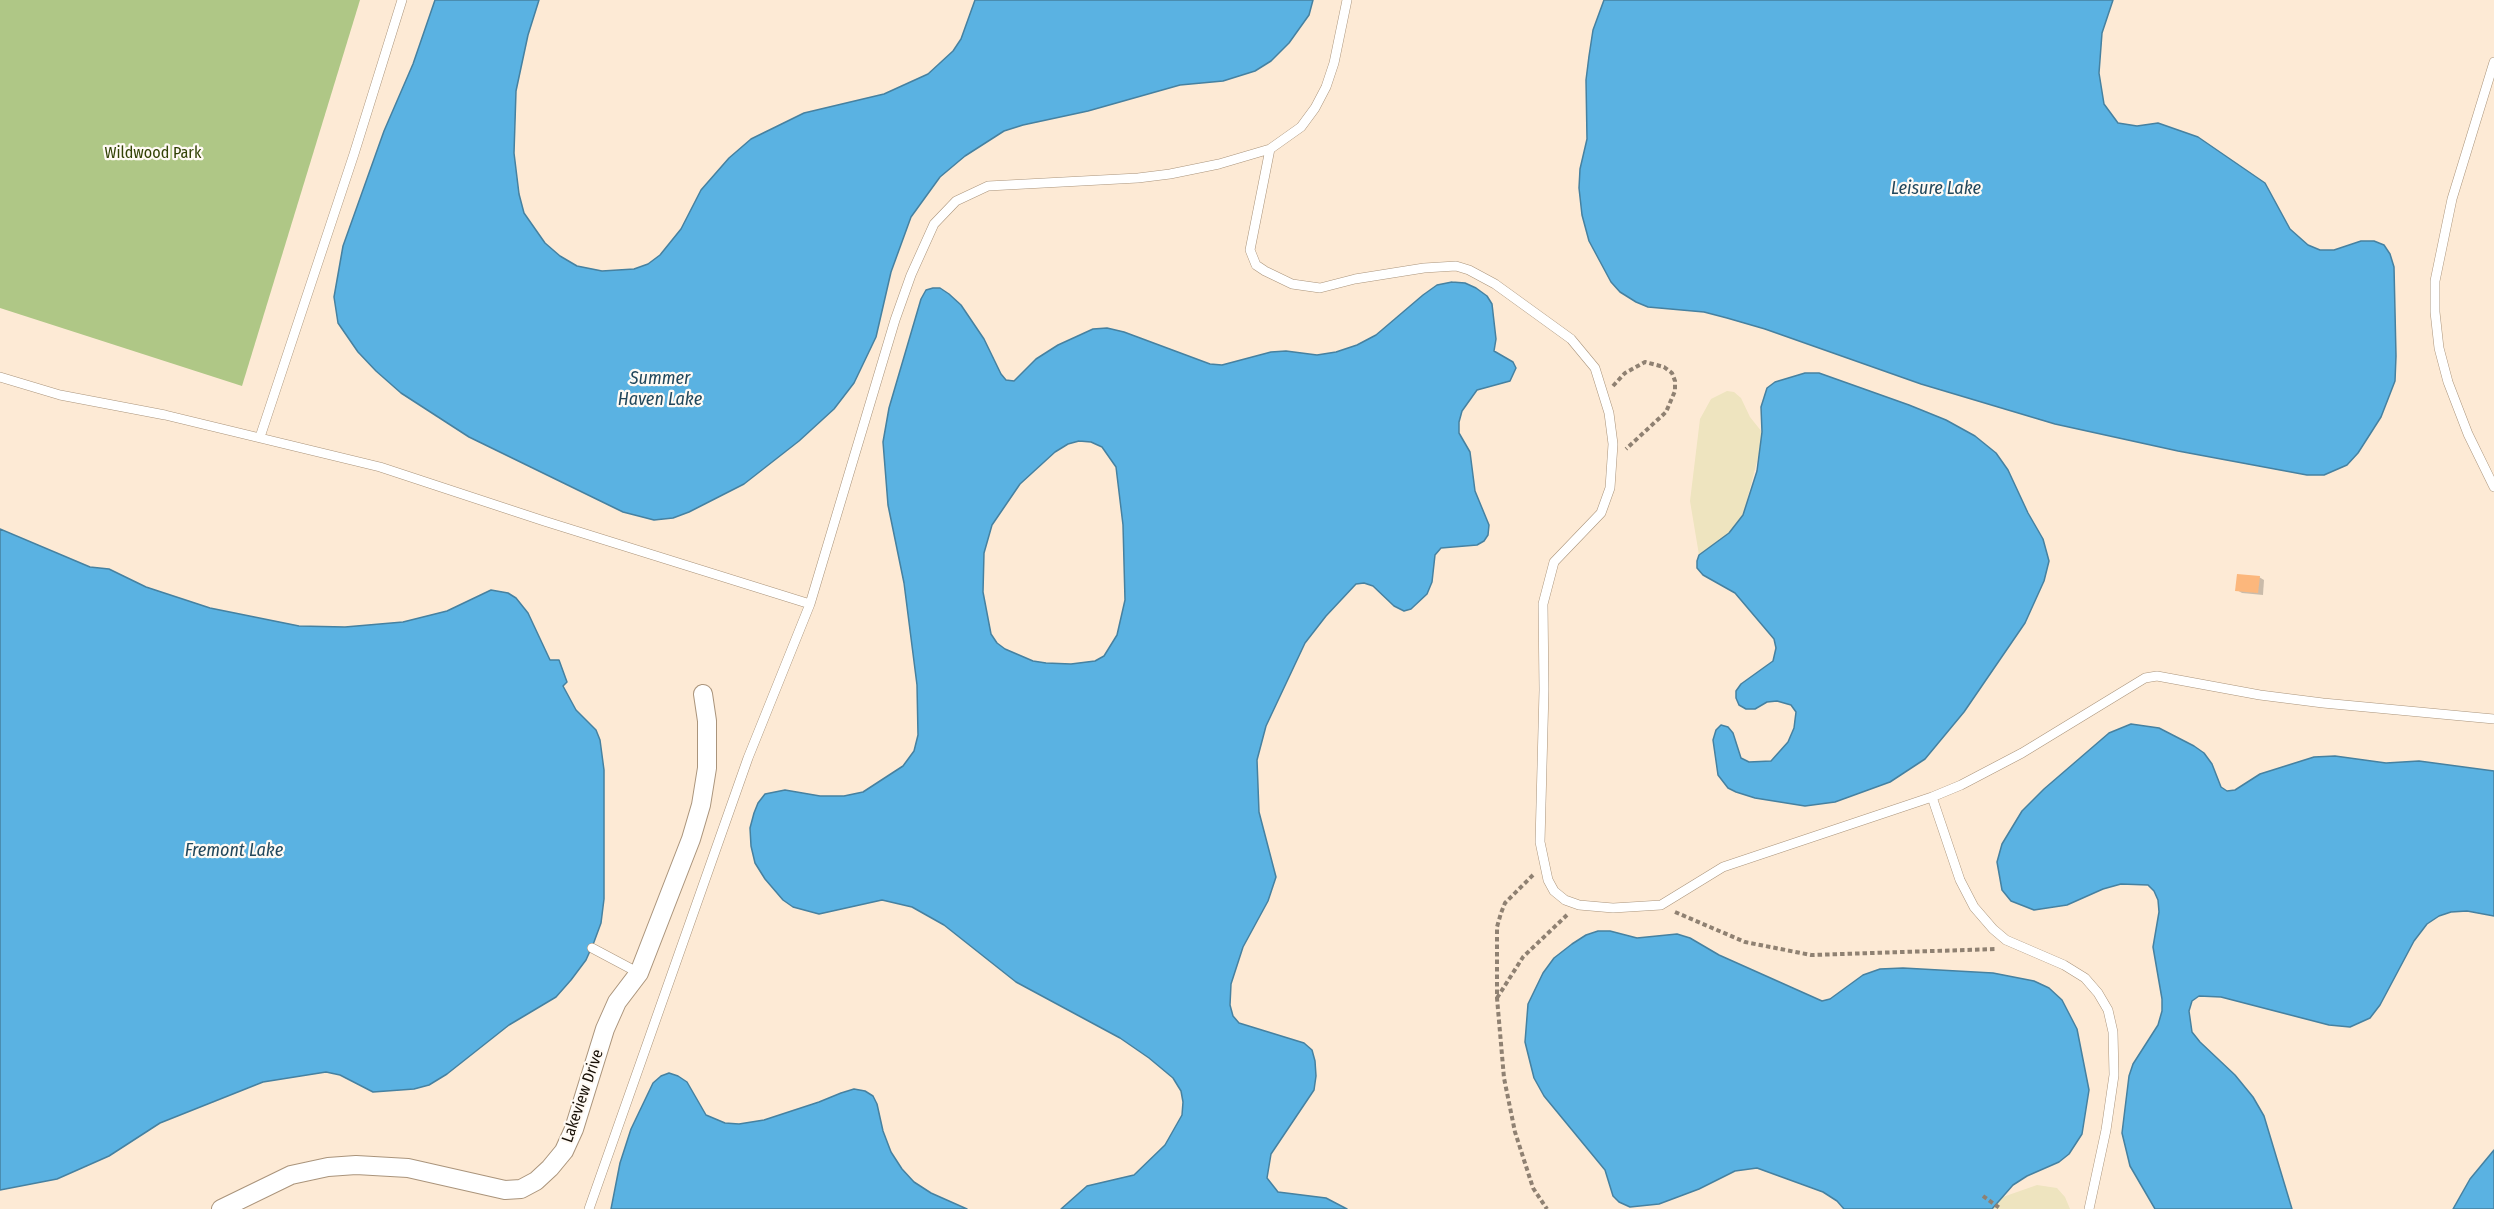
<!DOCTYPE html>
<style>
body{margin:0}
canvas{display:block;background:#fdead5}
</style>
<canvas width="2494" height="1209"></canvas>
<script>
const ctx = document.querySelector('canvas').getContext('2d');
ctx.lineJoin = 'round';
function paint(path, color) { ctx.fillStyle = color; ctx.fill(path, 'evenodd'); }
const toPath = rows => new Path2D(rows.map(r => 'M' + r).join(''));
function strokePath(path, color, width, dash) { ctx.strokeStyle = color; ctx.lineWidth = width; ctx.lineCap = dash ? 'butt' : 'round'; ctx.setLineDash(dash || []); ctx.stroke(path); }
function drawText(font, color, halo, rows, align = 'center') {
  ctx.font = font + ' "Fira Sans Condensed",sans-serif'; ctx.lineWidth = 4.5; ctx.setLineDash([]); ctx.textBaseline = 'middle'; ctx.strokeStyle = halo; ctx.fillStyle = color; for (const [text, x, y, turn = 0] of rows) {
    ctx.save(); ctx.translate(x, y); ctx.rotate((+turn || 0) * Math.PI / 180); ctx.textAlign = isNaN(turn) ? turn : align; if (halo) ctx.strokeText(text, 0, 0); ctx.fillText(text, 0, 0); ctx.restore();
  }
}
paint(toPath([
 [0,0,360,0,242,386,0,308]
]), '#afc786');
paint(toPath([
 [1727,391,1734,392,1741,398,1750,417,1762,432,1760,450,1743,515,1729,533,1699,555,1690,501,1700,419,1711,399],
 [2037,1185,2057,1188,2065,1197,2070,1209,1992,1209,2000,1198]
]), '#eee4bf');
const water = toPath([
 [435,0,539,0,528,35,516,91,514,153,519,194,524,213,545,243,560,256,577,266,602,271,634,269,648,264,660,255,681,229,701,190,729,158,751,139,804,113,884,94,928,74,953,51,961,39,975,0,1313,0,1309,15,1289,43,1271,61,1255,71,1223,81,1180,85,1088,111,1023,125,1004,131,965,156,940,177,911,217,891,272,876,337,854,383,834,409,799,441,744,484,689,512,673,518,654,520,623,512,469,437,401,393,376,371,358,352,338,323,334,297,343,246,384,131,413,64,435,0],
 [1604,0,2113,0,2102,33,2099,73,2104,104,2118,123,2137,126,2158,123,2198,137,2265,183,2290,229,2308,245,2320,250,2334,250,2361,241,2374,241,2384,245,2390,254,2394,267,2396,356,2395,381,2381,417,2358,453,2347,465,2324,475,2307,475,2178,451,2055,424,1921,384,1765,329,1727,318,1704,312,1648,307,1636,302,1620,292,1611,282,1589,241,1582,215,1579,188,1580,169,1587,139,1586,80,1589,56,1593,30,1604,0],
 [1452,282,1465,283,1476,288,1487,296,1492,304,1496,339,1494,351,1513,362,1516,368,1510,381,1477,390,1462,411,1459,422,1459,433,1470,452,1475,491,1489,525,1488,535,1484,541,1477,545,1441,548,1435,555,1432,582,1427,594,1411,609,1404,611,1394,606,1373,586,1364,583,1356,584,1326,616,1305,643,1266,726,1257,760,1259,812,1276,877,1268,901,1243,947,1231,984,1230,1005,1233,1016,1239,1023,1304,1043,1312,1050,1315,1061,1316,1076,1314,1090,1271,1154,1267,1178,1278,1192,1326,1198,1347,1209,1061,1209,1087,1186,1134,1175,1165,1145,1182,1115,1183,1102,1181,1091,1173,1078,1149,1058,1120,1038,1016,982,944,925,912,907,882,900,819,914,793,907,783,900,765,879,755,863,751,846,750,828,754,813,758,803,765,794,785,790,820,796,844,796,863,792,903,766,914,751,918,735,917,685,904,583,888,505,883,442,889,408,921,299,926,290,933,288,940,288,949,294,961,305,984,339,1001,374,1006,380,1014,381,1036,359,1058,345,1093,329,1107,328,1124,332,1210,364,1222,365,1271,352,1286,351,1317,355,1336,352,1357,345,1376,335,1423,295,1437,285,1452,282],
 [1079,441,1091,442,1102,447,1116,467,1123,525,1125,600,1117,635,1104,656,1095,661,1071,664,1046,663,1033,661,1005,649,997,643,991,634,983,592,984,553,992,525,1020,484,1055,452,1068,444,1079,441],
 [1805,373,1819,373,1909,405,1946,420,1975,436,1996,453,2008,470,2028,513,2043,539,2049,561,2044,581,2025,623,1964,712,1925,759,1890,782,1835,802,1805,806,1755,798,1736,792,1728,788,1718,775,1713,740,1716,730,1721,725,1728,727,1733,733,1741,758,1749,762,1771,761,1788,742,1794,728,1796,712,1791,705,1777,701,1767,702,1755,709,1746,709,1739,705,1736,698,1736,691,1741,684,1773,661,1776,648,1774,639,1735,593,1703,575,1697,568,1697,561,1699,555,1729,533,1743,515,1757,471,1762,432,1761,407,1767,388,1775,382,1805,373],
 [0,529,90,567,109,569,146,587,210,608,299,626,345,627,403,622,447,611,491,590,508,593,516,598,528,613,550,660,559,660,567,682,563,686,576,710,596,730,600,740,604,770,604,899,601,923,594,942,586,960,571,980,556,997,509,1025,447,1074,429,1085,414,1089,373,1092,340,1075,326,1072,263,1082,160,1123,109,1156,57,1179,0,1190,0,529],
 [2131,724,2159,728,2194,746,2204,753,2212,764,2221,787,2227,791,2235,790,2260,774,2314,757,2335,756,2386,763,2419,761,2494,771,2494,916,2467,911,2451,912,2439,916,2427,924,2414,941,2380,1005,2370,1018,2350,1027,2329,1025,2221,997,2199,996,2192,1001,2189,1011,2192,1032,2200,1042,2235,1075,2253,1097,2264,1116,2292,1209,2155,1209,2130,1166,2122,1133,2129,1076,2133,1064,2158,1025,2162,1011,2162,999,2153,947,2159,912,2158,900,2154,891,2148,885,2121,884,2103,889,2067,905,2034,910,2011,901,2002,890,1997,862,2002,844,2022,811,2044,789,2109,733,2131,724],
 [1598,931,1610,931,1637,938,1677,934,1690,938,1719,955,1822,1001,1830,999,1863,975,1880,969,1903,968,1993,973,2034,981,2049,988,2062,1000,2077,1029,2089,1090,2082,1134,2069,1154,2059,1162,2027,1176,2013,1185,1992,1209,1844,1209,1837,1201,1823,1192,1757,1168,1735,1171,1699,1189,1659,1204,1630,1207,1619,1202,1613,1196,1605,1170,1544,1096,1534,1078,1525,1042,1528,1004,1543,973,1554,958,1572,944,1586,935,1598,931],
 [669,1073,678,1076,687,1082,706,1115,725,1123,739,1124,764,1120,819,1102,841,1093,854,1089,865,1091,873,1096,877,1104,883,1131,891,1152,902,1169,914,1182,931,1193,967,1209,611,1209,620,1163,631,1129,653,1083,661,1076,669,1073],
 [2494,1150,2494,1209,2453,1209,2470,1179,2494,1150]
]);
paint(water, '#5ab2e2');
strokePath(water, '#4681a0', 1.5);
paint(toPath([
 [2259,577,2264,580,2263,595,2242,593,2237,590]
]), '#0003');
paint(toPath([
 [2237,574,2260,576,2258,593,2235,591]
]), '#fcb77c');
const service = toPath([
 [2494,62,2452,199,2435,281,2435,312,2439,348,2448,382,2468,434,2494,487],
 [1270,149,1250,250,1256,265,1265,271,1292,284,1320,288,1355,279,1424,268,1456,266,1469,270,1495,284,1571,339,1595,368,1609,413,1613,444,1610,488,1601,513,1554,562,1543,604,1544,690,1540,842,1548,880,1554,891,1565,900,1579,905,1613,908,1661,905,1723,867,1932,797,1961,785,2022,753,2145,678,2157,676,2260,695,2323,703,2494,719],
 [0,377,60,395,165,415,380,467,544,521,810,604],
 [260,437,354,154,402,0],
 [1932,797,1960,880,1974,907,1993,929,2006,940,2064,965,2085,978,2098,993,2108,1010,2113,1032,2114,1075,2106,1130,2089,1209],
 [592,948,639,973],
 [589,1209,748,758,810,604,895,320,911,275,934,224,956,201,988,186,1138,178,1170,174,1219,164,1270,149,1301,127,1315,108,1326,87,1334,63,1347,0]
]);
const minor = toPath([
 [221,1209,291,1175,328,1167,356,1165,408,1168,505,1190,521,1189,536,1181,550,1168,564,1151,574,1129,605,1029,617,1002,639,973,691,839,701,805,707,768,707,721,703,694]
]);
strokePath(service, '#aa947b', 10);
strokePath(minor, '#aa947b', 20);
strokePath(toPath([
 [1613,386,1625,373,1645,362,1664,367,1672,373,1675,381,1675,391,1666,412,1626,449],
 [1533,875,1505,903,1501,913,1497,927,1497,998,1504,1078,1515,1132,1533,1188,1547,1209],
 [1675,912,1745,942,1811,955,1995,949],
 [1497,998,1523,957,1567,915],
 [1983,1196,2001,1209]
]), '#8f8172', 4, [4.5, 3]);
strokePath(service, '#fff', 9);
strokePath(minor, '#fff', 18);
drawText('16px', '#324205', '#fffaf4', [
 ["Wildwood Park",153,154]
]);
drawText('16px', '#170f06', '#fffaf4', [
 ["Lakeview Drive",583,1096,-71]
]);
drawText('italic 18px', '#21475c', '#fffaf4', [
 ["Leisure Lake",1936,189],
 ["Summer",660,379],
 ["Haven Lake",660,400],
 ["Fremont Lake",234,851]
]);
</script>
